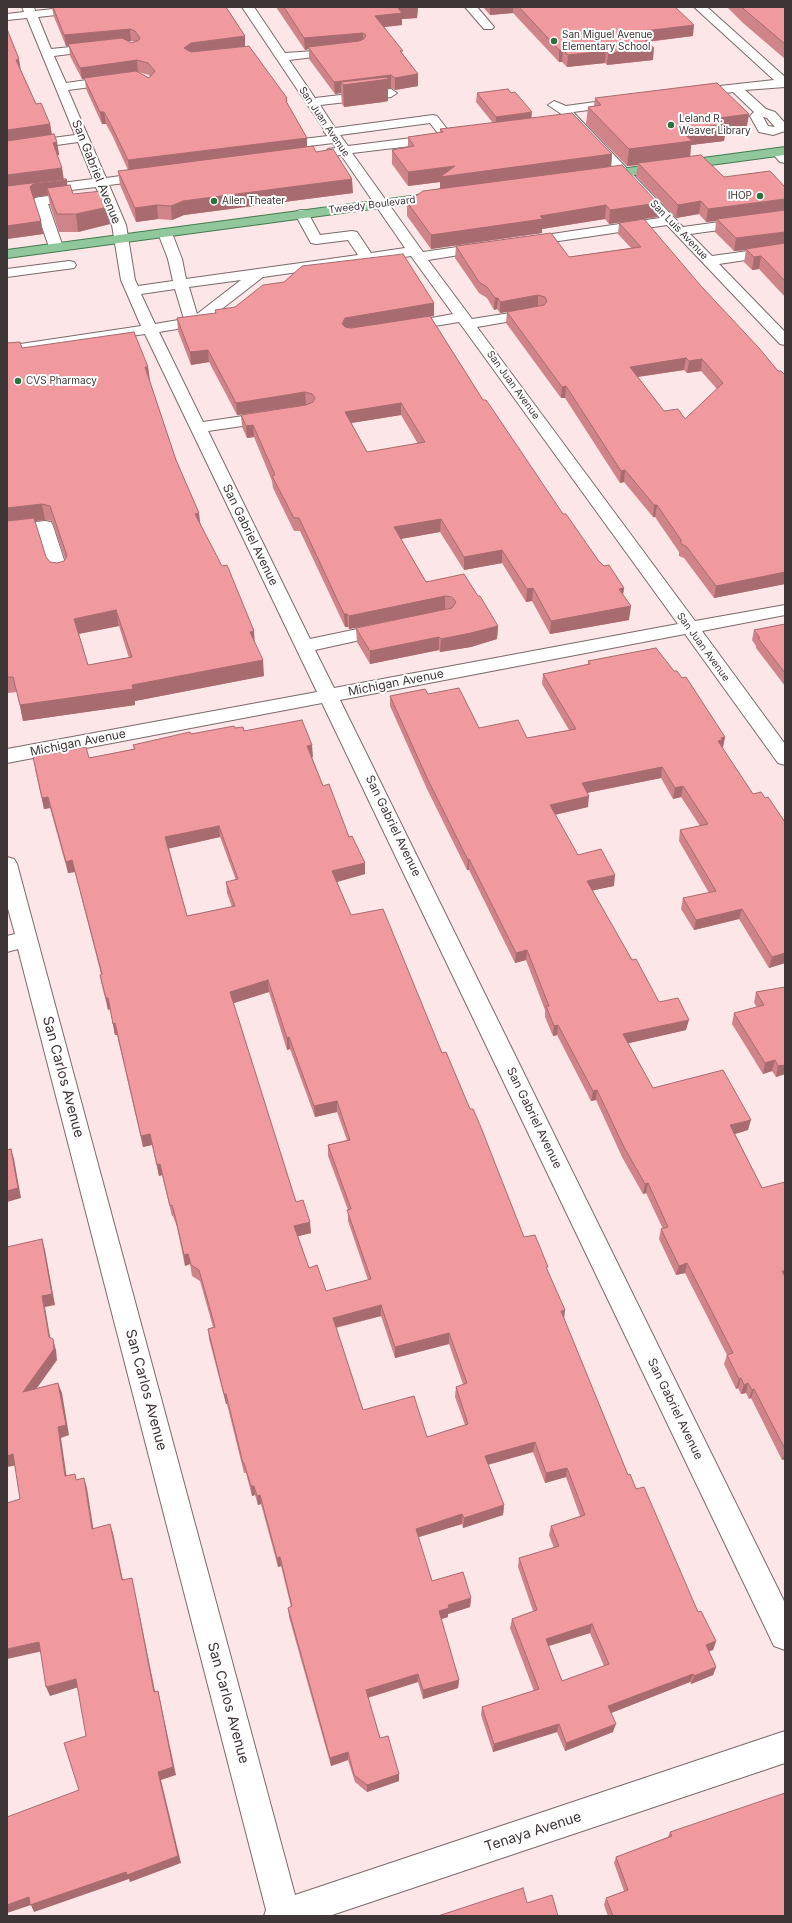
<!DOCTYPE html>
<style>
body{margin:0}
#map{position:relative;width:792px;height:1923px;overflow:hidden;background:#fce6e7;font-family:Inter,sans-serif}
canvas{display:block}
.frame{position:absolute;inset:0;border:8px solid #3e3536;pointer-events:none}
</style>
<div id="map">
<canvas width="792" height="1923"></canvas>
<div class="frame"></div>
</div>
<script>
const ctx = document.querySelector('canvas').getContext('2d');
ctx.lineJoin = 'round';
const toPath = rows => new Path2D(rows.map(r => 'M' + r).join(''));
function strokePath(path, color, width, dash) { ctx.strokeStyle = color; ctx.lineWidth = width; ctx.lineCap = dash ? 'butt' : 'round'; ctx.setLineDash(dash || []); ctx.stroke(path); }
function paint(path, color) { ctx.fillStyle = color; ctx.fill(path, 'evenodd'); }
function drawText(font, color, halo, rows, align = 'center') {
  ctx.font = font + ' Inter,sans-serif'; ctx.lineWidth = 4; ctx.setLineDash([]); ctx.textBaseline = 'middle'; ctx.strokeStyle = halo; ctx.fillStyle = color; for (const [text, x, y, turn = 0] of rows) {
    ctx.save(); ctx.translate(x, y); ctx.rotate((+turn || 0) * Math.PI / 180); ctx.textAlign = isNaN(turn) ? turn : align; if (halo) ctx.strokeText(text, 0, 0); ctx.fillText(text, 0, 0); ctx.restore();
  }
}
const minor = toPath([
 [22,7,34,7,35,11,70,7,107,7,101,10,38,17,51,49,100,44,106,47,100,50,54,56,66,83,115,76,121,80,115,84,68,90,106,178,149,172,155,176,149,180,109,185,126,225,135,280,138,286,173,281,168,259,158,233,160,230,165,229,170,230,172,233,182,259,186,279,358,255,348,240,316,244,311,243,295,214,297,211,302,210,307,211,320,235,352,231,357,232,371,253,405,248,341,155,332,156,326,152,328,149,336,148,333,143,277,150,271,146,277,142,328,136,324,132,325,131,242,7,254,7,285,53,343,49,345,51,339,54,289,60,315,98,391,89,397,93,391,97,320,105,335,128,433,115,437,116,454,138,452,141,448,142,442,139,440,142,436,143,352,153,423,252,485,243,490,244,492,247,490,250,428,260,472,319,536,309,541,310,543,313,541,316,477,327,695,621,785,605,785,615,702,631,785,744,785,765,778,763,685,634,340,700,785,1603,785,1650,774,1646,322,703,7,763,7,749,317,692,145,334,7,354,7,346,141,326,121,280,112,225,96,187,7,198,7,190,93,179,78,142,7,152,7,144,75,135,27,18,7,20,7,14,24,12,22,7],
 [430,123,440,136,436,135,348,146,340,135,430,123],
 [411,256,453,314,399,324,397,327,399,330,404,331,459,322,678,624,334,688,315,650,392,633,395,629,392,625,386,623,310,639,208,431,270,422,276,420,278,417,276,414,270,412,203,422,159,332,201,325,263,277,411,256],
 [241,280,197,314,189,287,241,280],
 [175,289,184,319,155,324,141,294,175,289],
 [465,7,477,7,494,27,492,29,484,29,465,7],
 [694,7,707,7,785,77,785,87,745,90,766,109,775,112,785,123,785,131,773,135,759,132,750,116,754,112,733,92,693,97,689,96,687,93,693,89,774,80,694,7],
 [763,117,767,118,775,127,768,126,763,117],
 [624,98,628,99,630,102,628,105,573,112,683,227,785,213,785,221,690,234,712,256,785,246,785,254,719,264,785,332,785,345,780,344,667,225,525,246,520,245,518,242,520,239,525,238,660,218,560,113,548,105,554,101,566,106,624,98],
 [777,148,785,152,785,163,780,162,771,152,777,148],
 [66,194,71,195,73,198,71,201,48,204,63,247,61,250,56,251,51,250,49,247,33,201,35,198,40,197,66,194],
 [69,261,74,262,76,265,74,268,7,277,7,269,69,261],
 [45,521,51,522,53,526,68,572,65,576,59,577,53,576,50,572,38,532,7,535,7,525,45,521],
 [7,857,14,859,17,864,295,1895,785,1731,785,1763,329,1916,264,1916,266,1910,18,949,7,952,7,936,15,934,7,905,7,857]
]);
const major = toPath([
 [785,147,785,155,598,180,592,176,598,172,785,147],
 [441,192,446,193,448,196,446,199,7,258,7,250,441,192]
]);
strokePath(minor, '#7c6a6a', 2);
strokePath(major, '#437c4f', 2);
paint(minor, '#fff');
paint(major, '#90c79d');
paint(toPath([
 [49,7,226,7,245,36,245,46,287,98,287,104,307,138,307,147,316,152,353,193,184,215,172,220,158,219,136,222,120,185,118,171,128,170,112,135,106,124,102,124,86,89,85,79,82,79,70,56,69,46,66,46,54,17,52,8,50,8],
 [128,41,131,41,135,42,132,43],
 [138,72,149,75,150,76,149,78],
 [276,7,418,7,417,18,402,19,402,25,384,27,403,54,418,74,418,86,395,90,391,88,388,88,388,101,383,102,344,107,342,104,341,93,335,94,309,59,309,49,305,50],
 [483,7,675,7,693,36,648,42,653,60,607,65,605,63,567,67,562,62,559,62,513,13,490,15],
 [727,7,785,7,785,59,743,23],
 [21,70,36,104,50,124,52,134,57,142,59,155,57,155,62,168,63,179,73,194,108,207,110,224,78,232,59,232,50,205,48,195,40,196,35,197,33,198,41,221,43,234,7,239],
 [477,93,612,154,611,166,657,217,609,224,605,219,542,229,542,233,431,249,407,216,407,202,440,188,440,182,408,186,392,164,392,150,408,147,408,137,440,133,440,129,493,123,476,102],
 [595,98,749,114,746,131,725,134,724,141,691,145,690,157,724,177,785,187,785,297,759,269,752,270,744,262,746,250,734,251,715,232,716,221,706,222,699,214,676,218,636,176,638,165,627,166,586,124,588,107,594,106],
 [619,223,701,286,778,371,785,375,785,584,714,598,684,558,679,556,679,552,655,517,653,517,624,482,620,483,565,398,561,398,506,323,507,312,518,310,500,313,497,309,494,310,487,298,479,293,455,258,456,246,569,257,631,248,618,234],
 [684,370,687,373,701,371,717,389,685,419,664,411,638,377],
 [434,303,434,316,430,316,483,400,563,514,598,560,624,588,623,594,629,620,550,634,532,601,526,602,502,563,464,570,440,532,401,539,426,582,498,626,497,639,471,647,440,652,439,650,370,664,357,642,356,628,446,610,349,629,348,627,345,627,300,531,294,531,273,488,272,481,254,437,247,438,242,427,241,415,306,405,237,415,209,362,191,365,178,331,177,318,215,313,215,310],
 [401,415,418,444,367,452,351,423],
 [7,343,22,348,148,367,150,382,176,460,200,523,255,643,264,676,135,701,135,705,23,721,17,692,8,693,7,688],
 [45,520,52,521,65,559,64,561,57,563,50,562,46,557,35,521],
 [119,626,129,658,88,665,79,634],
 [785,624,785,686,756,648,756,646,752,640,754,630],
 [588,661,674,671,682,678,725,737,723,747,722,748,753,794,785,822,785,963,769,968,739,919,694,930,681,909,683,898,709,893,679,841,680,830,700,826,681,797,673,799,661,778,587,793,588,807,555,815,578,855,614,886,592,890,632,960,659,1002,686,1030,628,1043,653,1088,748,1130,735,1134,762,1188,785,1182,785,1459,782,1460,751,1398,749,1399,746,1393,741,1394,738,1388,736,1389,724,1364,727,1355,685,1273,676,1275,659,1239,661,1229,663,1229,646,1193,643,1194,622,1157,596,1100,591,1101,557,1035,553,1036,545,1017,545,1010,526,960,515,963,469,870,467,870,427,789,390,706,390,696,428,694,479,728,527,738,569,730,542,684,543,674,588,664],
 [235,728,244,731,313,757,312,757,323,786,349,837,365,863,365,874,337,882,351,915,442,1053,470,1109,524,1237,547,1271,564,1319,628,1475,636,1489,698,1612,716,1641,713,1650,709,1651,716,1667,713,1675,691,1684,690,1682,611,1713,613,1732,565,1751,557,1732,493,1752,481,1715,482,1707,534,1691,510,1628,512,1619,533,1611,518,1567,519,1558,554,1548,549,1535,551,1526,580,1516,566,1477,545,1483,533,1452,488,1464,504,1505,503,1515,463,1528,462,1524,418,1537,432,1581,471,1598,470,1607,448,1614,448,1617,441,1619,459,1680,458,1688,423,1699,418,1682,368,1698,380,1738,399,1774,399,1781,367,1792,355,1782,348,1760,331,1766,289,1617,288,1608,291,1607,281,1566,278,1567,261,1504,258,1505,255,1495,252,1496,246,1473,244,1473,227,1404,226,1404,209,1339,208,1329,213,1327,200,1281,192,1276,190,1264,185,1266,177,1227,173,1216,172,1216,162,1175,159,1176,152,1145,143,1147,117,1035,115,1035,110,1009,108,1010,102,986,100,975,101,974,75,872,68,873,50,808,44,809,35,769,134,749,133,745,191,734],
 [220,837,236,880,226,882,227,893,232,907,187,916,169,848],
 [269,992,287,1050,290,1049,315,1117,337,1112,347,1140,328,1145,328,1156,348,1210,348,1221,368,1280,326,1291,309,1268,298,1236,311,1233,296,1202,233,1003],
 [381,1316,395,1358,449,1344,463,1384,456,1387,455,1397,465,1425,427,1437,363,1410,336,1328],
 [590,1633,604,1666,562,1681,549,1646],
 [785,987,785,1074,776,1077,772,1071,763,1074,732,1024,734,1013,757,1007,754,1003,756,992],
 [670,1832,785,1916,608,1916,604,1905,606,1898,624,1891,614,1863,616,1857,668,1837]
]), '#ce8488');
paint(toPath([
 [408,7,418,7,417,18,402,19,402,25,375,28,375,16,398,8],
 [490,7,513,7,513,13,490,15],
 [694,25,693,36,635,43,636,32],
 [130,29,131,41,69,46,68,44,69,46,66,46,64,35],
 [363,33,363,45,308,47,309,49,305,50,304,38],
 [245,36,245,48,192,55,184,48,191,43],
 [654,48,653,60,607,65,608,53],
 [559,50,563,50,562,62,559,62],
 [606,51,605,63,567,67,568,55],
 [19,59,21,71,16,60],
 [137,60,138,72,82,79,80,68],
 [418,74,418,86,395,90,395,78],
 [391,75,391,88,388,88,388,101,383,102,344,107,343,85,341,82,341,93,335,94,334,82],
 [100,112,104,112,106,124,102,124],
 [532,112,531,122,496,126,496,117],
 [749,114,746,131,725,134,724,141,691,145,690,158,638,163,638,165,627,166,629,149,680,130,720,118],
 [50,124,52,137,7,142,7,130],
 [307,138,307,150,129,173,128,160],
 [57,142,59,155,55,156,53,143],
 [612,154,611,169,440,191,440,182,408,186,408,172,455,166],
 [62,168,64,180,67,180,68,193,47,188,48,195,35,197,32,200,7,188,7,175],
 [352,179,353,193,184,215,172,220,171,206,183,201],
 [785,199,785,212,717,219,716,221,706,222,708,209],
 [701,201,699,214,676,218,678,205],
 [658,203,657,217,609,224,610,210],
 [157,205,158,219,136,222,135,208],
 [606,205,605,219,542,229,542,233,431,249,431,235,540,216],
 [108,207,110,224,78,232,76,214],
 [41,221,43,234,7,239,7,226],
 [785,232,785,245,746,249,746,250,734,251,736,238],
 [761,256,759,269,752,270,754,257],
 [538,295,538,307,500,313,500,302],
 [495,298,498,298,497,309,494,310],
 [434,303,434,316,346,331,342,324,345,318],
 [208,350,209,362,191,365,190,352],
 [686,358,684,370,629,378,630,367],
 [702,359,701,371,687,373,689,361],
 [145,367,148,367,150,382],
 [566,386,565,398,561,398,562,387],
 [305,392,306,405,237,415,236,403],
 [401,403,401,415,345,424,345,412],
 [253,425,254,437,247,438,246,426],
 [625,470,624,482,620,483,621,471],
 [42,504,45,520,7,524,7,508],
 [654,505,657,505,655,517,653,517],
 [199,513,201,529,195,514],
 [441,519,440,532,394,540,394,527],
 [502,550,502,563,464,570,464,557],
 [785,572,785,584,714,598,716,586],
 [533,588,532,601,526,602,527,589],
 [624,588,622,601,619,589],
 [445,596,445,610,349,629,349,616],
 [631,606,629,620,550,634,551,621],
 [116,610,119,626,77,634,74,619],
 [344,614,347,614,348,627,345,627],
 [498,626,497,639,471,647,440,652,441,639],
 [254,631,255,646,250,632],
 [439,637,439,650,370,664,370,651],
 [263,660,264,676,135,701,135,705,23,721,20,705,132,685],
 [725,737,723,747,721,748,718,741,721,738],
 [312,745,313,757,308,758,307,746],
 [662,767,661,778,581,794,582,783],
 [683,786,681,797,673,799,675,788],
 [589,796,588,807,549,816,550,805],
 [48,797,50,808,44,809,42,798],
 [219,826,220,837,167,849,165,837],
 [469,859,469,870,467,870,468,860],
 [72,860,75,872,68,873,66,862],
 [365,863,365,874,333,883,332,871],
 [615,875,614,886,586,892,587,881],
 [742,909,739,919,694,930,696,920],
 [527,950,526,960,515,963,516,953],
 [785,953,785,963,769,968,772,957],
 [268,980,269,992,231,1004,230,992],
 [106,998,108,998,110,1009,108,1010],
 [689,1020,686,1030,621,1045,623,1034],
 [115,1023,117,1035,115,1035,113,1024],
 [558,1025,557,1035,553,1036,554,1026],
 [289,1037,290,1049,287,1050,287,1038],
 [775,1060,772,1071,763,1074,765,1063],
 [785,1065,785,1074,776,1077,778,1066],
 [597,1090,596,1100,591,1101,593,1091],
 [337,1101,337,1112,315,1117,314,1106],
 [751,1120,748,1130,728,1136,730,1125],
 [150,1134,152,1145,143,1147,141,1136],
 [11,1149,14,1159,21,1198,7,1202,7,1191],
 [160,1164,162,1175,159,1176,157,1165],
 [648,1183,646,1193,643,1194,645,1184],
 [310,1222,311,1233,295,1237,294,1226],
 [42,1239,45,1250,55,1305,45,1307,52,1348,49,1337,42,1296],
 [188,1254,190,1264,185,1266,184,1255],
 [687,1263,685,1273,676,1275,679,1266],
 [782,1271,785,1271,785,1280],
 [381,1305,381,1316,333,1328,333,1318],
 [565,1310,564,1320,561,1311],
 [449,1333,449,1344,395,1358,395,1347],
 [53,1339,56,1350,57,1360,27,1402,23,1392],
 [741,1378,738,1388,736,1389,739,1379],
 [58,1383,62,1393,69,1435,61,1438,68,1486,65,1476,58,1427],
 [748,1383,746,1393,741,1394,744,1385],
 [754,1389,751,1398,749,1399,752,1390],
 [224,1394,226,1394,227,1404,226,1404],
 [535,1442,533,1452,484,1466,485,1456],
 [785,1453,785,1459,782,1460],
 [13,1454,17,1465,7,1467,7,1456],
 [567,1468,566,1477,545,1483,546,1473],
 [84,1478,87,1488,95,1539,92,1529],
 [251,1486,254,1486,255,1495,252,1496],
 [260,1495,261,1504,258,1505,257,1496],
 [504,1505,503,1515,463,1528,464,1518],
 [462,1514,462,1524,416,1538,416,1529],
 [110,1524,113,1533,125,1590,122,1580],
 [280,1557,281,1566,278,1567,277,1558],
 [132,1578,134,1587,157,1701,154,1692],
 [471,1598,470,1607,448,1614,448,1617,438,1620,439,1611,448,1605],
 [592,1624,590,1633,545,1647,546,1639],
 [716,1641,713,1650,703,1653,706,1645],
 [39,1642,43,1651,7,1659,7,1649],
 [716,1667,713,1675,691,1684,694,1676],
 [418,1674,418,1682,366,1698,366,1690],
 [693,1674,690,1682,606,1715,608,1706],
 [76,1679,79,1687,50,1696,46,1687],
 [459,1680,458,1688,423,1699,423,1690],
 [158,1691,160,1700,176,1775,161,1780,181,1863,130,1882,129,1879,34,1912,31,1905,7,1913,7,1905,158,1772],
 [559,1724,557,1732,493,1752,494,1744],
 [616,1724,613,1732,565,1751,566,1743],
 [348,1752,348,1760,331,1766,330,1758],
 [399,1774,399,1781,367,1792,367,1785]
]), '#a86b6f');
const building = toPath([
 [53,7,226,7,245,36,191,43,184,48,191,52,249,46,287,98,286,98,287,101,286,101,307,138,128,160,110,123,104,112,100,112,84,78,136,71,149,78,155,71,148,63,137,60,80,68,68,44,122,38,132,43,139,40,140,38,135,31,130,29,64,35,53,7],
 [284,7,408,7,398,8,402,13,375,16,403,51,400,51,418,74,395,78,391,75,334,82,308,47,359,41,364,39,366,35,363,33,304,38,284,7],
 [519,7,675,7,694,25,636,32,654,48,608,53,606,51,568,55,563,50,559,50,519,7],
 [742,7,785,7,785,44,745,10,742,7],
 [7,29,19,59,16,60,36,104,41,103,50,124,7,130,7,29],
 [387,77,388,79,382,80,343,85,341,82,387,77],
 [717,83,749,114,720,118,726,124,680,130,692,141,629,149,588,107,601,105,595,98,717,83],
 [508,89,511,93,515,92,532,112,496,117,477,93,508,89],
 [572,113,612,154,440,177,455,166,408,172,392,150,414,146,408,137,443,132,440,129,572,113],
 [54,134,57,142,53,143,62,168,7,175,7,141,54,134],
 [313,146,316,152,333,149,352,179,183,201,171,206,157,205,135,208,118,171,313,146],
 [701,155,724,177,770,171,785,187,785,199,708,209,701,201,678,205,638,163,701,155],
 [622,165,658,203,610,210,606,205,540,216,543,219,431,235,407,202,423,191,622,165],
 [66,179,67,180,33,184,30,187,41,221,7,226,7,186,66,179],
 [70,185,73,194,102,191,108,207,76,214,57,214,47,188,70,185],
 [785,210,785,232,736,238,717,219,785,210],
 [644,219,701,286,759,348,778,371,781,371,785,375,785,572,716,586,686,546,681,544,681,540,657,505,654,505,625,470,621,471,566,386,562,387,507,312,544,305,547,301,545,297,538,295,500,302,498,298,495,298,487,287,479,282,456,246,551,233,569,257,641,247,619,223,644,219],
 [686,358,689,361,702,359,723,383,685,419,678,409,664,411,630,367,686,358],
 [785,243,785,281,761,256,754,257,746,249,785,243],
 [403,254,434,303,345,318,342,324,345,327,351,328,430,316,483,400,486,400,491,407,563,514,566,514,598,560,604,566,609,565,624,588,619,589,631,606,551,621,533,588,527,589,502,550,464,557,441,519,394,527,426,582,464,574,478,596,480,596,498,626,471,633,441,639,439,637,370,651,356,628,452,608,456,602,452,597,445,596,349,616,347,614,344,614,299,518,294,518,272,476,275,475,253,425,246,426,241,415,306,405,313,402,315,398,312,394,305,392,236,403,208,350,190,352,177,318,216,313,215,310,235,307,263,285,284,282,302,266,403,254],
 [401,403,425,442,367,452,345,412,401,403],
 [134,332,148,367,145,367,176,460,199,513,195,514,222,566,227,565,254,631,250,632,263,660,132,685,133,689,20,705,13,677,7,677,7,521,34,518,46,557,50,562,57,563,64,561,67,556,50,506,42,504,7,508,7,343,20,342,22,348,134,332],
 [116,610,132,657,88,665,74,619,116,610],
 [785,624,785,673,758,638,760,638,754,630,785,624],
 [656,648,674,671,677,671,682,678,686,677,725,737,721,738,722,740,718,741,753,794,761,792,765,798,768,797,785,822,785,953,772,957,742,909,696,920,683,898,716,891,680,830,708,824,683,786,675,788,662,767,582,783,589,796,550,805,578,855,601,849,615,875,587,881,632,960,636,959,659,1002,678,998,689,1020,623,1034,653,1088,723,1070,751,1120,730,1125,762,1188,785,1182,785,1271,782,1271,785,1277,785,1449,754,1389,752,1390,748,1383,744,1385,741,1378,739,1379,727,1355,733,1353,687,1263,679,1266,661,1229,668,1227,648,1183,645,1184,624,1147,597,1090,593,1091,558,1025,554,1026,546,1006,549,1006,527,950,516,953,469,859,468,860,427,778,390,696,425,689,428,694,459,688,479,728,518,720,527,738,576,729,543,674,590,664,588,661,656,648],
 [302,720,312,745,307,746,323,786,329,784,349,837,352,836,365,863,332,871,351,915,383,909,442,1053,446,1052,470,1109,473,1109,480,1125,524,1237,535,1235,548,1267,546,1267,565,1310,561,1311,628,1475,630,1474,636,1489,644,1487,698,1612,701,1611,716,1641,706,1645,716,1667,694,1676,693,1674,608,1706,616,1724,566,1743,559,1724,494,1744,482,1707,539,1689,512,1619,537,1610,519,1558,559,1546,551,1526,585,1515,567,1468,546,1473,535,1442,485,1456,504,1505,464,1518,462,1514,416,1529,432,1581,463,1572,471,1598,448,1605,449,1608,439,1611,459,1680,423,1690,418,1674,366,1690,380,1738,388,1736,399,1774,367,1785,354,1775,348,1752,330,1758,288,1608,292,1606,280,1557,277,1558,260,1495,257,1496,254,1486,251,1486,244,1463,243,1463,226,1394,224,1394,208,1329,215,1327,199,1270,191,1265,188,1254,184,1255,175,1216,172,1205,170,1206,160,1164,157,1165,150,1134,141,1136,115,1023,113,1024,108,998,106,998,100,975,102,974,72,860,66,862,48,797,42,798,33,757,86,747,89,758,135,749,133,745,190,732,191,734,234,726,235,728,243,727,244,731,302,720],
 [219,826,238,879,226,882,235,906,187,916,165,837,219,826],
 [268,980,287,1038,289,1037,314,1106,337,1101,350,1140,328,1145,351,1209,347,1210,371,1279,326,1291,317,1265,309,1268,294,1226,310,1222,303,1200,296,1202,230,992,268,980],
 [381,1305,395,1347,449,1333,467,1383,456,1387,468,1424,427,1437,414,1396,363,1410,333,1318,381,1305],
 [592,1624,609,1664,562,1681,546,1639,592,1624],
 [785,987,785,1065,778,1066,775,1060,765,1063,734,1013,764,1005,756,992,785,987],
 [11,1149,18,1188,7,1191,7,1150,11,1149],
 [42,1239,52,1294,42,1296,49,1337,53,1339,54,1349,23,1392,58,1383,66,1425,58,1427,65,1476,75,1474,76,1480,84,1478,92,1529,110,1524,122,1580,132,1578,154,1692,158,1691,173,1767,158,1772,178,1856,127,1875,126,1872,30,1905,29,1897,7,1905,7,1817,79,1790,64,1743,86,1736,76,1679,46,1687,39,1642,7,1649,7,1503,20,1499,13,1454,7,1456,7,1247,42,1239],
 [785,1793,785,1916,613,1916,606,1898,628,1890,616,1857,672,1836,670,1832,785,1793],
 [523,1888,527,1903,552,1895,558,1916,438,1916,523,1888]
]);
paint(building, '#f0999e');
strokePath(building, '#a86b6f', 1);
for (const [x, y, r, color] of [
 [554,41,4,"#2c723d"],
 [671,125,4,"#2c723d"],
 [760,196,4,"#2c723d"],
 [214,201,4,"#2c723d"],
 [18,381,4,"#2c723d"]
]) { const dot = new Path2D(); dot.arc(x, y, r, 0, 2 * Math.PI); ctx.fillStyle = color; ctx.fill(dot); strokePath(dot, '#fff', 1.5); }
drawText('10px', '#3e3536', '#fff', [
 ["San Miguel Avenue",562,35],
 ["Elementary School",562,47],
 ["Leland R.",679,119],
 ["Weaver Library",679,131],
 ["IHOP",752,196,"right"],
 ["Allen Theater",222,201],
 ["CVS Pharmacy",26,381]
], 'left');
drawText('10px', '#3e3536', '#fff', [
 ["San Juan Avenue",324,122,56],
 ["Tweedy Boulevard",372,205,-7],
 ["San Luis Avenue",679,230,46],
 ["San Juan Avenue",513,385,54],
 ["San Juan Avenue",703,647,54]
]);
drawText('12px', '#3e3536', '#fff', [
 ["San Gabriel Avenue",96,172,68],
 ["San Gabriel Avenue",250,535,64],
 ["Michigan Avenue",396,683,-11],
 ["Michigan Avenue",78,743,-11],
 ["San Gabriel Avenue",393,826,64],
 ["San Gabriel Avenue",534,1118,64],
 ["San Gabriel Avenue",675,1409,64]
]);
drawText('14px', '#3e3536', '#fff', [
 ["San Carlos Avenue",63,1077,75],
 ["San Carlos Avenue",146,1390,75],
 ["San Carlos Avenue",228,1703,75],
 ["Tenaya Avenue",533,1832,-18]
]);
</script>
